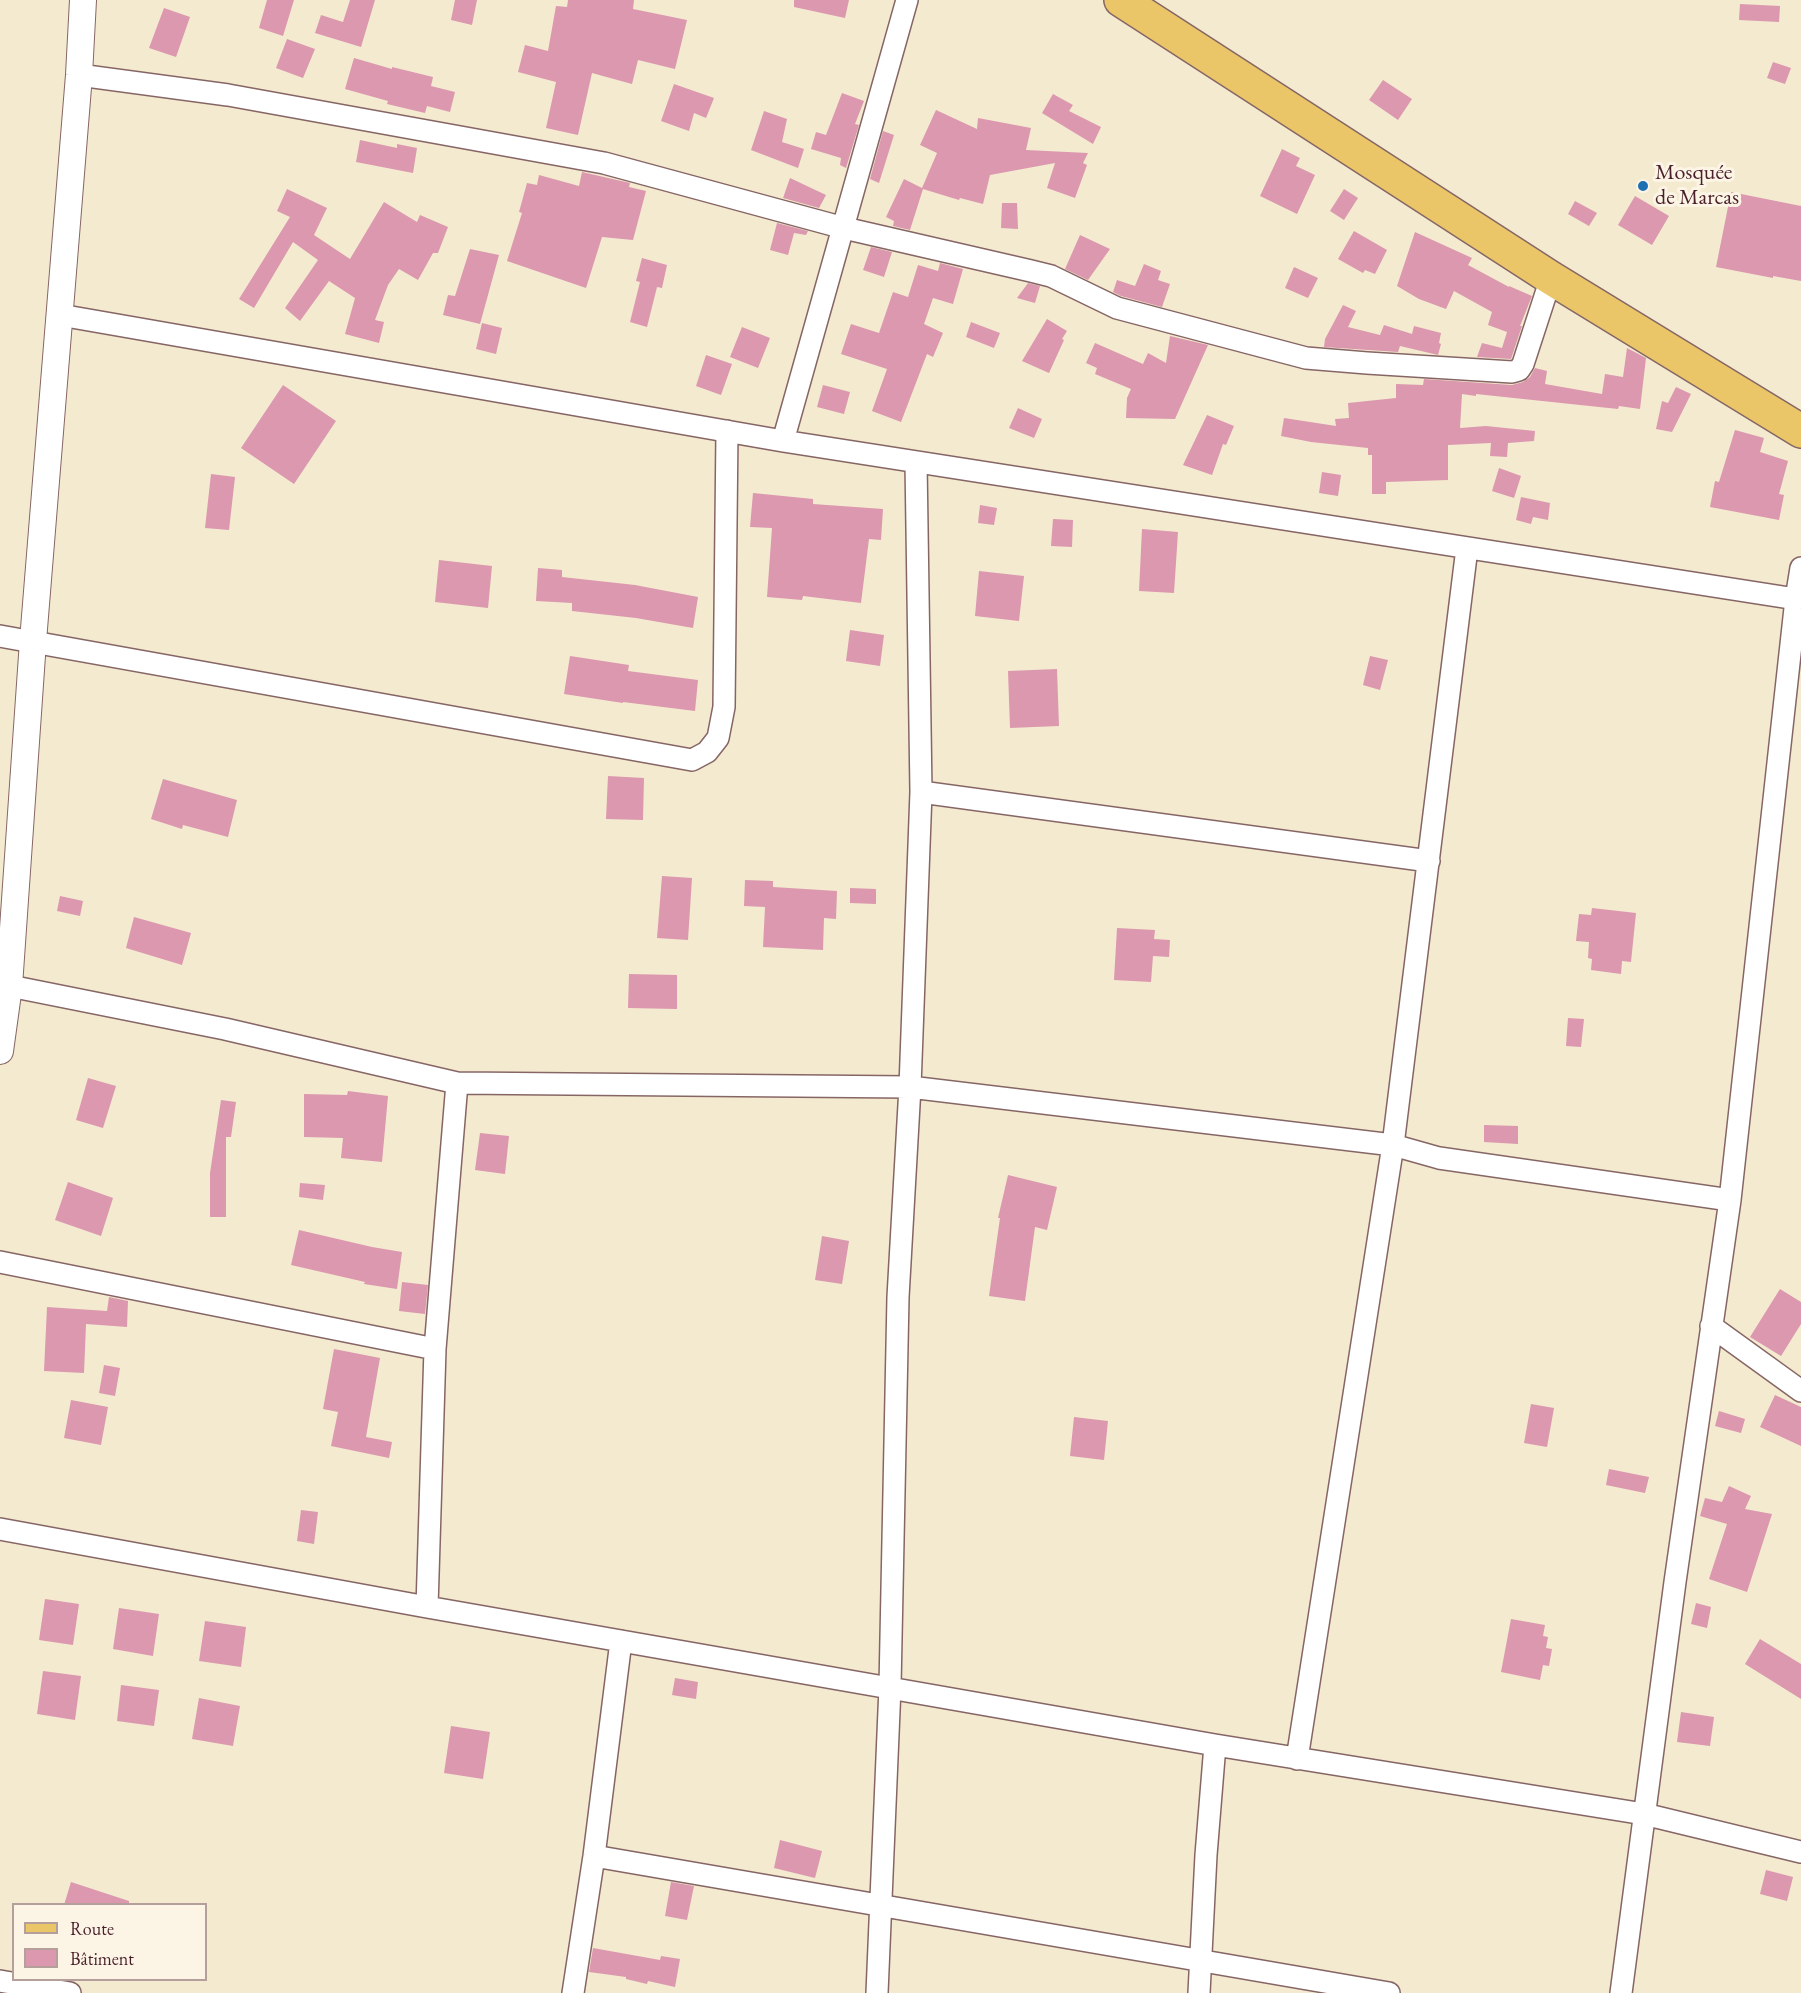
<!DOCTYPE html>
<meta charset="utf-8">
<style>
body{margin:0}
#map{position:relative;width:1801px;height:1993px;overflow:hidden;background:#f4ead0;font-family:"EB Garamond",serif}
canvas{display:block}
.legend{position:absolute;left:12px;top:1903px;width:195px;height:78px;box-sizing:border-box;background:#fcf5e5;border:2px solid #b59f9b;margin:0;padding:8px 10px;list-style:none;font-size:18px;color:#4a1f2b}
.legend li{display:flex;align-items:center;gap:12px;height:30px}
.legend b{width:30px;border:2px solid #b59f9b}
</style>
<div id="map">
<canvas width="1801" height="1993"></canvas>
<ul class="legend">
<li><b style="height:8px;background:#eac669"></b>Route</li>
<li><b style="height:16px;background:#db98af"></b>Bâtiment</li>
</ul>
</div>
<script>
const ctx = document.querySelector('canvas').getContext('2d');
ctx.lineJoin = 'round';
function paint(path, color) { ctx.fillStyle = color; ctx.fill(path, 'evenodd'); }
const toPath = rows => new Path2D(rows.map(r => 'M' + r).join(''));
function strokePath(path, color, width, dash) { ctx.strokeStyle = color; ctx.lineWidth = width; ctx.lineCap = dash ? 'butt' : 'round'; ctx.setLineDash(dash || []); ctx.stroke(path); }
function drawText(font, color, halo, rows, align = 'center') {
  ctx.font = font + ' "EB Garamond",serif'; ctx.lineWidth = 6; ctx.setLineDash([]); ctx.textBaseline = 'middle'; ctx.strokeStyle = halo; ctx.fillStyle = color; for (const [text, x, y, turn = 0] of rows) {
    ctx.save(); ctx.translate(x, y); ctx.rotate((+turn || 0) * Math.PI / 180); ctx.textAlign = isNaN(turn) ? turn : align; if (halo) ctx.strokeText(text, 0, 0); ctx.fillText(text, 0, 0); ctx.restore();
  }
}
paint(toPath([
 [267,0,294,0,283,36,259,28],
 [350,0,375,0,361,47,315,33,321,15,343,22],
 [455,0,477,0,472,25,451,20],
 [568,0,634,0,633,9,687,20,675,69,638,60,632,84,592,73,578,135,546,128,556,82,518,72,525,45,548,51,556,6,567,7],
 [794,0,849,0,845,18,794,7],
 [1740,4,1780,6,1779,22,1739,20],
 [164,8,190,17,176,57,149,48],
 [287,39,315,49,303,78,276,68],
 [354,58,392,69,392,67,433,77,431,86,455,92,450,112,427,106,425,113,387,104,388,101,345,89],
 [1773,62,1791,68,1785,84,1767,78],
 [1383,80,1412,99,1398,120,1369,100],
 [674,84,714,98,706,118,694,113,689,131,661,121],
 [842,93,864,101,855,124,859,125,846,168,840,165,841,158,811,149,816,132,826,135],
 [1053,94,1073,105,1069,111,1101,127,1093,144,1042,113],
 [936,110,977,129,978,118,1031,128,1026,150,1088,153,1083,163,1087,165,1075,198,1047,188,1055,163,990,175,983,204,960,198,959,200,923,189,910,230,893,226,894,221,886,217,904,179,922,188,937,153,920,145],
 [764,111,787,119,782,142,804,149,798,168,751,150],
 [883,131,894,135,879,183,870,179],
 [360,140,397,148,397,144,417,148,413,173,356,162],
 [1282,149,1300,158,1296,166,1315,175,1297,214,1260,196],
 [582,172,630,183,629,187,646,191,633,240,602,237,586,288,507,261,522,213,519,212,527,183,537,185,539,175,579,186],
 [790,178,826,195,819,208,783,198],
 [287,189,327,208,314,235,350,259,384,202,417,222,420,215,448,227,438,253,433,253,418,280,399,269,388,285,375,320,384,322,379,343,345,334,355,298,329,281,300,321,285,308,318,260,293,242,254,308,239,299,290,217,277,211],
 [1344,189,1358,198,1344,220,1330,211],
 [1731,192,1801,206,1801,281,1773,276,1773,278,1716,267],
 [1635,196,1669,216,1652,245,1618,225],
 [1575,201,1597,213,1589,226,1568,214],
 [1002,203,1017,203,1018,229,1001,228],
 [777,223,808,231,806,235,794,233,788,255,770,250],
 [1354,231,1387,250,1375,274,1365,270,1363,273,1338,259],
 [1415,232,1472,258,1468,265,1509,287,1509,286,1532,296,1520,326,1522,326,1511,359,1477,357,1482,343,1502,348,1507,332,1488,325,1492,312,1454,291,1446,309,1419,299,1397,286],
 [1080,235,1110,249,1088,280,1065,269],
 [871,247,892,252,884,277,863,270],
 [470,249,499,255,480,324,443,315,448,295,455,296],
 [642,258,667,265,662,288,657,287,647,327,630,322,640,282,636,281],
 [940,263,963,269,953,304,933,298,924,324,943,333,933,357,927,354,901,422,872,411,887,369,841,354,851,324,879,333,893,292,908,297,918,265,938,271],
 [1144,264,1161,271,1158,280,1170,284,1162,307,1121,296,1113,292,1117,280,1135,286],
 [1294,267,1318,278,1308,298,1285,288],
 [1028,283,1040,286,1035,303,1017,298],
 [1343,305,1356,311,1348,327,1380,335,1384,325,1412,334,1414,326,1441,333,1439,343,1441,344,1438,355,1400,346,1398,352,1324,347,1325,339],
 [1047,319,1067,331,1062,339,1064,340,1049,373,1022,361],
 [971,322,1000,333,994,348,966,337],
 [482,323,502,328,496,354,476,349],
 [742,327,770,338,758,368,730,357],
 [1170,336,1208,345,1175,419,1126,418,1127,398,1131,389,1095,374,1097,368,1086,363,1095,343,1143,364,1148,353,1166,363],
 [1627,348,1646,358,1640,409,1619,406,1618,409,1476,394,1476,396,1462,394,1460,428,1486,426,1535,431,1534,441,1508,443,1507,457,1490,456,1491,443,1448,445,1448,480,1386,482,1386,494,1372,494,1372,455,1368,455,1368,448,1311,442,1281,436,1284,418,1336,426,1335,419,1349,418,1348,403,1396,398,1396,384,1423,385,1424,379,1512,385,1523,382,1530,377,1535,368,1547,371,1545,384,1602,394,1605,374,1623,377],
 [706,355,732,364,721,395,696,386],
 [283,385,336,421,294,484,241,448],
 [823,385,850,392,844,414,817,407],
 [1676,387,1691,394,1672,432,1656,429,1662,401,1668,403],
 [1018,408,1042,419,1034,438,1009,428],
 [1207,415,1234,426,1226,445,1223,444,1212,475,1183,465],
 [1735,430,1764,438,1760,452,1788,461,1779,494,1784,495,1779,520,1710,507,1715,481,1719,482],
 [1499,468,1521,476,1514,498,1492,491],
 [1322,472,1341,475,1338,496,1319,493],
 [211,474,235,477,229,530,205,528],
 [753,493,813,499,813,504,883,509,881,540,869,539,861,603,803,596,802,600,767,597,772,528,750,527],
 [1521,497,1550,503,1548,520,1533,517,1531,524,1516,520],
 [980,505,997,508,994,525,978,523],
 [1053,519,1073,520,1072,547,1051,546],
 [1142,529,1178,532,1174,593,1139,591],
 [439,560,492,566,488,608,435,602],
 [538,568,562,570,562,577,635,585,698,597,693,628,636,618,572,611,572,603,536,601],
 [979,571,1024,576,1019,621,975,616],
 [850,630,884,635,880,666,846,661],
 [570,656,629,665,628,671,698,680,695,711,623,702,623,703,564,694],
 [1370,656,1388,660,1380,690,1363,685],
 [1057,669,1059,726,1010,728,1008,671],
 [608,776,644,778,643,820,606,819],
 [163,779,237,800,228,837,183,825,182,829,151,819],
 [662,876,692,878,688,940,657,938],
 [745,880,773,881,773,887,837,891,836,919,824,918,823,950,763,947,765,907,744,906],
 [850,888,876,889,876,904,850,903],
 [60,896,83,901,80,916,57,911],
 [1592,908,1636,913,1631,962,1622,961,1621,974,1591,970,1592,959,1588,958,1589,942,1576,941,1579,914,1591,915],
 [134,917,191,933,182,965,126,948],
 [1117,928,1155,930,1154,939,1170,940,1169,957,1153,956,1151,982,1114,980],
 [629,974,677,975,677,1009,628,1008],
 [1568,1018,1584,1019,1581,1047,1566,1046],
 [88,1078,116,1086,103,1128,76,1120],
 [348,1091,388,1096,382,1162,341,1158,343,1138,304,1137,304,1094,347,1095],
 [221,1100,236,1102,231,1137,226,1137,226,1217,210,1217,210,1173],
 [1484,1125,1518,1126,1518,1144,1484,1142],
 [480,1133,509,1136,505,1174,475,1170],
 [1008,1175,1057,1187,1047,1230,1035,1227,1025,1301,989,1296,1000,1218,998,1218],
 [68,1182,113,1198,101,1236,55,1220],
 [300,1183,325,1185,323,1200,299,1197],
 [299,1230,372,1247,402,1252,397,1289,364,1284,365,1282,291,1265],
 [822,1236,849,1241,842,1284,815,1280],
 [402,1282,428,1285,425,1314,399,1311],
 [1780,1289,1801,1302,1801,1324,1781,1356,1750,1337],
 [109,1297,128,1301,127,1327,86,1324,84,1373,44,1371,47,1307,107,1311],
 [334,1349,380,1358,366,1437,392,1442,389,1458,331,1446,338,1412,323,1409],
 [104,1365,120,1368,115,1396,99,1393],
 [1775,1395,1801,1407,1801,1446,1760,1427],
 [71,1400,108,1407,101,1445,64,1438],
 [1531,1404,1554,1408,1547,1447,1524,1443],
 [1719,1411,1745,1419,1741,1433,1715,1426],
 [1074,1417,1108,1421,1104,1460,1070,1456],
 [1609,1469,1649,1477,1645,1493,1606,1485],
 [1729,1486,1751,1496,1745,1509,1772,1514,1747,1592,1709,1579,1727,1524,1700,1516,1705,1498,1722,1502],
 [301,1510,318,1512,314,1544,297,1541],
 [45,1599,79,1604,73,1645,39,1640],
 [1696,1603,1711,1607,1707,1628,1691,1624],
 [119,1608,159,1614,153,1656,113,1649],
 [1511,1619,1545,1625,1543,1636,1548,1637,1546,1648,1552,1649,1549,1666,1543,1665,1540,1680,1501,1672],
 [205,1621,246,1627,241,1667,199,1661],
 [1760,1639,1801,1664,1801,1699,1745,1664],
 [43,1671,81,1676,75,1720,37,1714],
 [675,1678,698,1682,696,1699,672,1695],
 [121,1685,159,1690,154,1726,117,1721],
 [199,1698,240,1706,233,1746,192,1739],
 [1681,1712,1714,1717,1710,1746,1677,1742],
 [451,1726,490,1732,483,1779,444,1773],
 [780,1840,822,1851,815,1878,774,1868],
 [1766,1870,1793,1877,1787,1901,1760,1894],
 [71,1882,129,1901,129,1905,64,1905],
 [671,1882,694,1886,687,1920,665,1916],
 [593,1948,660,1960,661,1956,680,1959,675,1987,648,1981,647,1984,626,1979,626,1977,589,1972]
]), '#db98af');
const minor = toPath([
 [79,75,228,95,604,163,844,228,1031,271,1051,276,1117,308,1306,358,1367,363,1512,372,1519,370,1523,364,1551,278],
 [60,315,783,441,1796,599],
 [783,441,907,0],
 [0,636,692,760,707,752,718,738,724,707,727,431],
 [921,792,1429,861],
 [0,984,225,1029,457,1083,435,1349,427,1607],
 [457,1083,910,1087,1393,1145,1439,1158,1730,1200],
 [0,1262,435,1349],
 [1711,1326,1801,1391],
 [0,1529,427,1607,1215,1745,1644,1814,1801,1852],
 [1297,1759,1393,1145,1467,548],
 [594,1856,1389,1993],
 [0,1981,70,1993],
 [573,1993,594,1856,621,1641],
 [877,1993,890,1687,898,1297,910,1087,921,792,916,462],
 [1199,1993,1206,1855,1215,1745],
 [1621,1993,1675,1582,1730,1200,1796,599,1801,568]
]);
const tertiary = toPath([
 [0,1051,9,986,33,641,79,75,83,0]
]);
const primary = toPath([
 [1121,0,1551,278,1801,431]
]);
strokePath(minor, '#866665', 24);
strokePath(tertiary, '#866665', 28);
strokePath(primary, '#866665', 36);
strokePath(minor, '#fff', 21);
strokePath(tertiary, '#fff', 26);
strokePath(primary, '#eac669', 33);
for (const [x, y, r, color] of [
 [1643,186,6,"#1f6fb2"]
]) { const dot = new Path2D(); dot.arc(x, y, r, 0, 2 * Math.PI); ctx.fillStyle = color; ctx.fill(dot); strokePath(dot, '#fcf5e5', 2); }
drawText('22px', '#4a1f2b', '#fcf5e5', [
 ["Mosquée",1655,173],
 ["de Marcas",1655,198]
], 'left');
</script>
